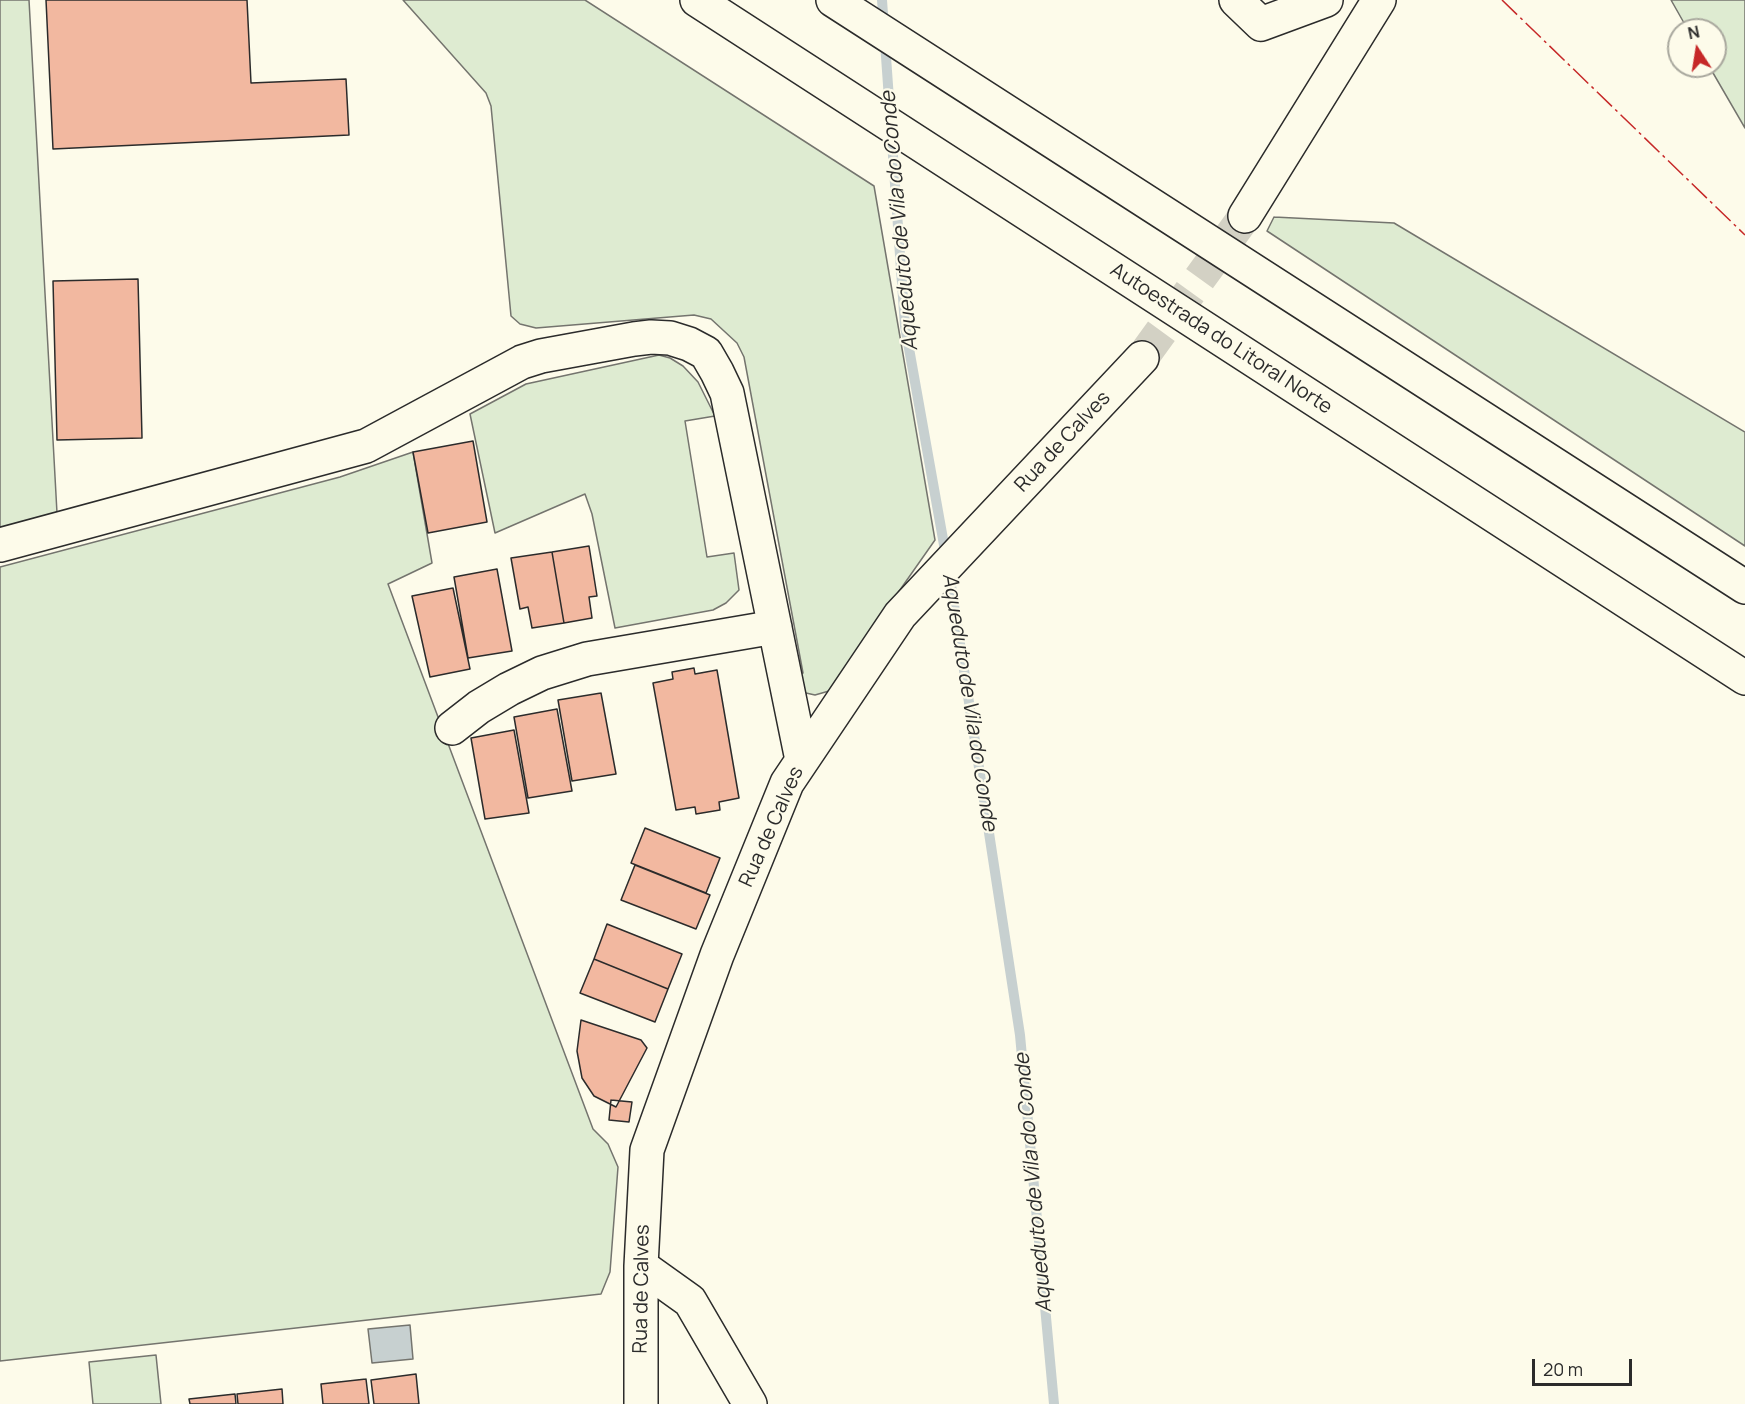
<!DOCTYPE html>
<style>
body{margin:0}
#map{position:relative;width:1745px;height:1404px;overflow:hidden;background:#fdfbea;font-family:Manrope,sans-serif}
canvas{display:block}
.north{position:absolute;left:1667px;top:18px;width:60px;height:60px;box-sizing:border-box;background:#fdfbea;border:2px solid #a9a89e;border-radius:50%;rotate:348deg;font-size:16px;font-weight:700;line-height:24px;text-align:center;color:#2b2b2b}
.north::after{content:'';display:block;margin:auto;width:21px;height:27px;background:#c62828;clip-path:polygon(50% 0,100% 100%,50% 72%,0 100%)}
.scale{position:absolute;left:1532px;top:1359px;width:100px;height:27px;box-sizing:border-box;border:3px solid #2b2b2b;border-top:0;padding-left:8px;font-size:18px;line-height:21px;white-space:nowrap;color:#2b2b2b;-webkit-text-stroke:4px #fdfbea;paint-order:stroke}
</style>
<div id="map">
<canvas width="1745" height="1404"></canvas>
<div class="north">N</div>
<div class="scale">20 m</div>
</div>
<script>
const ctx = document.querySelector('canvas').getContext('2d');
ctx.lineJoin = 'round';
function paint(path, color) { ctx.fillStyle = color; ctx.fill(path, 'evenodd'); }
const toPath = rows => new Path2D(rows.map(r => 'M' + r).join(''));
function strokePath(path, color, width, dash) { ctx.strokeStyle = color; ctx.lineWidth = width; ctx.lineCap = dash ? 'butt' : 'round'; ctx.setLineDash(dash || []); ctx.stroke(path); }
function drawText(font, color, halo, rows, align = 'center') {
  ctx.font = font + ' Manrope,sans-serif'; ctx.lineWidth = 4.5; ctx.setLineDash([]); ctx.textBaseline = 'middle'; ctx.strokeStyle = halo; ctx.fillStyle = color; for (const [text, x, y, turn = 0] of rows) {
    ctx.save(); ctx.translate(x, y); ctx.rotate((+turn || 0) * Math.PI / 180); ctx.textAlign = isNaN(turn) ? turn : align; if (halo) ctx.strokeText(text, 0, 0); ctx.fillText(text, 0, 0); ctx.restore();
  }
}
const green = toPath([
 [0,0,29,0,57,513,0,528,0,0],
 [403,0,585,0,874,186,935,540,829,691,815,695,806,693,799,690,791,676,803,673,744,357,737,343,711,319,694,315,536,328,520,324,511,316,491,106,486,93,403,0],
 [1671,0,1745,0,1745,128,1709,66,1715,66,1715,30,1688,30,1671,0],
 [1274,217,1394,223,1745,432,1745,546,1267,231,1274,217],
 [659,355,670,358,683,366,698,382,715,416,685,421,707,557,734,553,739,590,726,603,713,610,615,628,592,514,585,494,495,533,470,414,526,384,659,355],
 [413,452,432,563,388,584,593,1129,608,1144,618,1167,610,1272,601,1294,0,1361,0,567,340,477,413,452],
 [156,1355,161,1404,93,1404,89,1362,156,1355]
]);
paint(green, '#deebd1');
strokePath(green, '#74746e', 1.5);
const water = toPath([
 [410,1325,413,1359,372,1363,368,1329,410,1325]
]);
paint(water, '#c7d0d0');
strokePath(water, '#74746e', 1.5);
strokePath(toPath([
 [882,0,905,326,946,556],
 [949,572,1020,1035,1054,1404]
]), '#c7d0d0', 10);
const building = toPath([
 [46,0,247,0,251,83,346,79,349,135,53,149,46,0],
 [138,279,142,438,57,440,53,281,138,279],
 [473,441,487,522,428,533,413,452,473,441],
 [589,546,597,596,589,597,592,618,564,623,552,552,589,546],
 [552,552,564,623,532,628,528,607,520,609,511,558,552,552],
 [497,569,512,651,468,658,454,577,497,569],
 [453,588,470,669,430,677,412,596,453,588],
 [694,668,695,674,717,670,739,798,719,802,720,810,696,814,695,807,676,810,653,683,673,679,672,672,694,668],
 [601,693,616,774,572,781,558,700,601,693],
 [557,709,572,791,528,798,514,717,557,709],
 [514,730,529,813,485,819,471,738,514,730],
 [645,828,720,858,706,893,631,863,645,828],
 [635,865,710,895,696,929,621,900,635,865],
 [607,924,682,954,668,989,594,959,607,924],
 [594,959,668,989,655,1022,580,993,594,959],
 [581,1020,641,1040,647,1048,616,1107,594,1096,582,1078,577,1051,581,1020],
 [611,1100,632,1102,629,1122,609,1120,611,1100],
 [416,1374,419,1404,374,1404,371,1380,416,1374],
 [366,1379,369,1404,323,1404,321,1384,366,1379],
 [282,1389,283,1404,238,1404,237,1394,282,1389],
 [235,1394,236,1404,190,1404,189,1399,235,1394]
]);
paint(building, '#f2b8a0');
strokePath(building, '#2b2b2b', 1.5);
strokePath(toPath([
 [1142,358,1245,216]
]), '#d3d1c4', 33, [33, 16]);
const minor = toPath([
 [1236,0,1261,24,1326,0],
 [1245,216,1379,0],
 [0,545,366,446,522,362,541,356,634,339,651,337,670,338,689,344,706,353,717,372,727,393,802,760],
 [452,728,479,707,509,689,542,673,587,659,775,627],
 [641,1266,690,1301,750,1404],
 [641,1404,641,1266,647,1150,717,955,787,783,900,615,1142,358]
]);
const highway = toPath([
 [697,0,1745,678],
 [833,0,1745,587]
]);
strokePath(minor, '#2b2b2b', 36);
strokePath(highway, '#2b2b2b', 36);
strokePath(minor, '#fdfbea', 33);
strokePath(highway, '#fdfbea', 33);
strokePath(toPath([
 [1502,0,1745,235]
]), '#c62828', 1.5, [21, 4.5, 3, 4.5]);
drawText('20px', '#2b2b2b', '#fdfbea', [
 ["Autoestrada do Litoral Norte",1221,339,33],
 ["Rua de Calves",1063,442,-47],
 ["Rua de Calves",772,827,-66],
 ["Rua de Calves",642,1289,-89]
]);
drawText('italic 21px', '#2b2b2b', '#fdfbea', [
 ["Aqueduto de Vila do Conde",900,221,-95],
 ["Aqueduto de Vila do Conde",969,702,81],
 ["Aqueduto de Vila do Conde",1034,1183,-95]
]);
</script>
